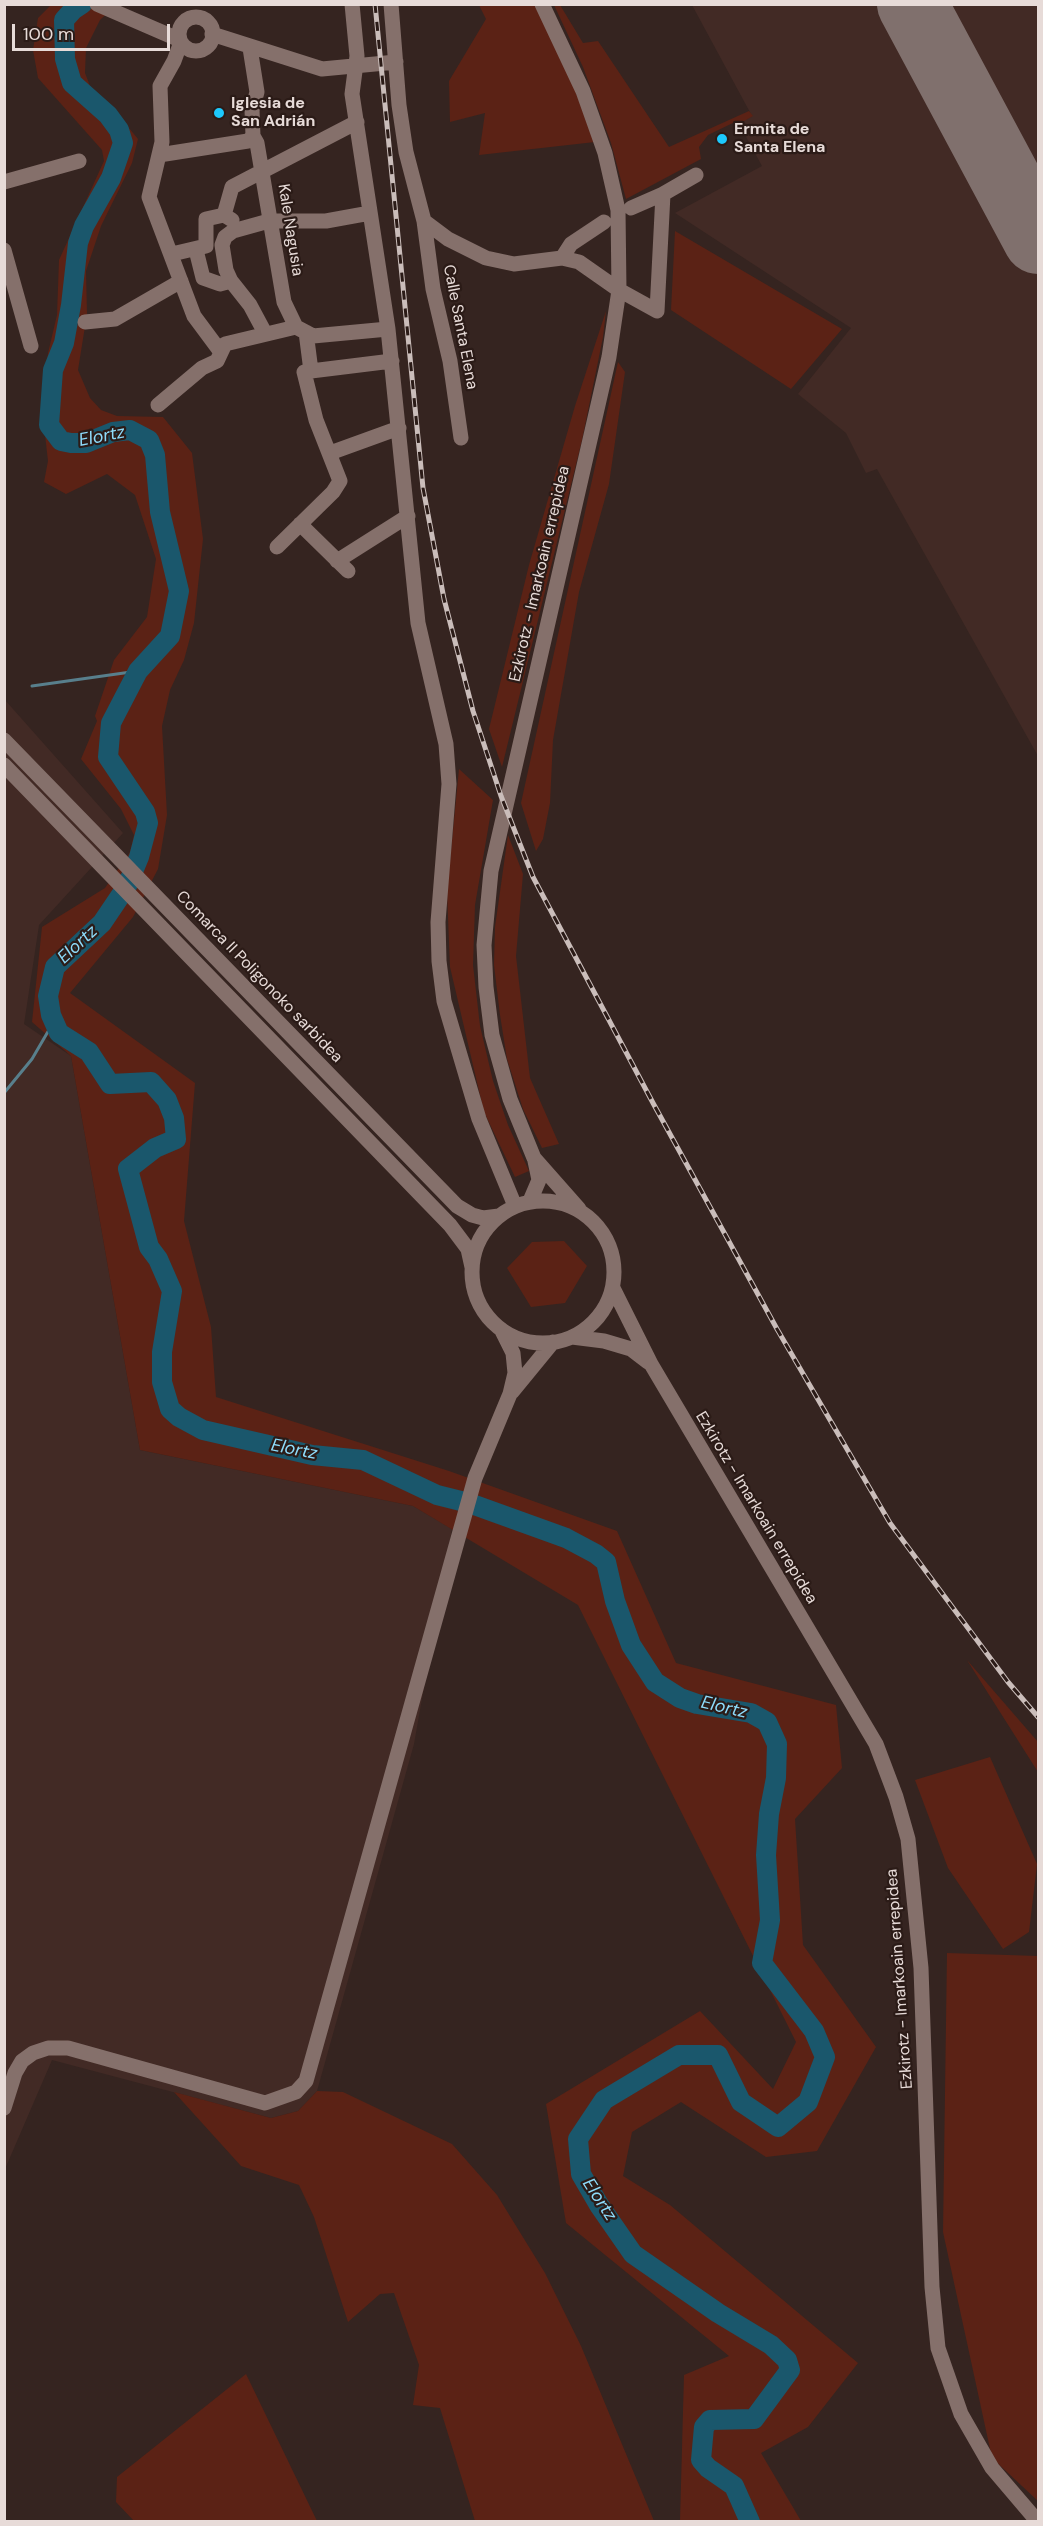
<!DOCTYPE html>
<meta charset="utf-8">
<style>
body{margin:0}
#map{position:relative;width:1043px;height:2526px;overflow:hidden;background:#352420;font-family:"DM Sans",sans-serif}
canvas{display:block}
.frame{position:absolute;inset:0;border:6px solid #e7dbd8;pointer-events:none}
.scale{position:absolute;left:12px;top:24px;width:158px;height:27px;box-sizing:border-box;border:3px solid #e7dbd8;border-top:0;padding-left:8px;font-size:18px;line-height:21px;white-space:nowrap;color:#e7dbd8;-webkit-text-stroke:4px #2b1b17;paint-order:stroke}
</style>
<div id="map">
<canvas width="1043" height="2526"></canvas>
<div class="frame"></div>
<div class="scale">100 m</div>
</div>
<script>
const ctx = document.querySelector('canvas').getContext('2d');
ctx.lineJoin = 'round';
function paint(path, color) { ctx.fillStyle = color; ctx.fill(path, 'evenodd'); }
const toPath = rows => new Path2D(rows.map(r => 'M' + r).join(''));
function strokePath(path, color, width, dash) { ctx.strokeStyle = color; ctx.lineWidth = width; ctx.lineCap = dash ? 'butt' : 'round'; ctx.setLineDash(dash || []); ctx.stroke(path); }
function drawText(font, color, halo, rows, align = 'center') {
  ctx.font = font + ' "DM Sans",sans-serif'; ctx.lineWidth = 4.5; ctx.setLineDash([]); ctx.textBaseline = 'middle'; ctx.strokeStyle = halo; ctx.fillStyle = color; for (const [text, x, y, turn = 0] of rows) {
    ctx.save(); ctx.translate(x, y); ctx.rotate((+turn || 0) * Math.PI / 180); ctx.textAlign = isNaN(turn) ? turn : align; if (halo) ctx.strokeText(text, 0, 0); ctx.fillText(text, 0, 0); ctx.restore();
  }
}
paint(toPath([
 [692,5,1038,5,1038,756,877,469,866,473,846,433,798,394,851,328,675,213,762,166,739,124,752,116],
 [5,700,123,833,39,925,24,1024,71,1056,140,1450,413,1506,452,1529,414,1744,317,2091,298,2111,271,2118,52,2060,5,2169]
]), '#422a25');
paint(toPath([
 [51,5,116,5,100,20,86,48,85,73,92,91,115,111,138,139,132,163,101,226,86,271,87,314,78,370,90,398,101,410,117,416,163,417,192,453,203,539,194,623,184,660,170,690,162,726,167,815,158,869,133,917,70,993,195,1083,184,1221,211,1327,216,1397,449,1471,617,1531,676,1663,836,1705,842,1768,795,1819,803,1945,876,2047,817,2151,766,2157,681,2102,632,2132,623,2176,670,2205,858,2363,808,2427,761,2453,801,2521,680,2521,684,2375,729,2356,566,2223,546,2104,700,2011,773,2089,796,2042,578,1605,413,1506,140,1450,71,1056,32,1022,42,927,105,888,130,852,134,835,121,809,81,759,97,721,95,716,114,660,147,617,156,559,135,495,107,474,66,494,44,482,48,461,42,408,48,353,57,315,59,260,104,161,102,150,38,78,33,50,38,18],
 [479,5,538,5,558,46,595,142,479,155,485,113,450,122,449,81,486,19],
 [554,5,560,5,583,43,598,41,669,147,749,111,753,116,739,124,737,121,708,135,699,147,701,159,626,199,611,143,583,67],
 [675,231,842,329,791,389,671,310],
 [606,311,603,337,582,440,502,767,489,729,529,565,575,406],
 [618,362,625,372,609,484,579,592,553,740,550,803,543,839,536,851,521,803],
 [459,769,493,800,475,905,473,965,480,1026,493,1081,508,1125,529,1171,515,1177,484,1112,450,967,447,892],
 [508,835,523,874,516,956,530,1078,559,1144,542,1148,523,1109,507,1059,500,1015,494,965,495,927],
 [564,1241,587,1266,565,1303,531,1307,507,1268,532,1242],
 [967,1660,1038,1742,1038,1772],
 [990,1757,1037,1864,1029,1932,1003,1949,948,1868,915,1780],
 [947,1953,1038,1956,1038,2501,992,2458,943,2232],
 [317,2091,343,2092,452,2144,497,2195,545,2273,581,2346,654,2521,475,2521,440,2408,413,2405,419,2365,394,2293,380,2294,348,2322,314,2217,299,2185,241,2166,174,2092,271,2118,298,2111],
 [246,2374,317,2521,134,2521,116,2502,117,2477]
]), '#5b2215');
strokePath(toPath([
 [32,686,138,671],
 [4,1093,32,1059,53,1023]
]), '#587f8c', 3);
strokePath(toPath([
 [82,4,73,10,64,20,65,59,72,83,108,115,119,130,123,143,111,178,84,226,78,243,71,305,64,343,53,370,49,425,61,441,71,443,86,443,113,432,130,430,149,440,155,455,160,512,179,591,170,636,138,671,111,723,108,757,145,812,148,823,139,857,127,886,102,923,55,967,48,996,51,1015,59,1033,89,1052,110,1084,151,1082,167,1100,174,1118,176,1139,155,1148,128,1169,149,1247,158,1259,172,1291,162,1352,162,1382,170,1409,179,1417,203,1430,312,1455,363,1460,437,1495,469,1503,566,1538,596,1554,606,1562,615,1601,631,1645,655,1682,680,1698,697,1704,751,1713,767,1722,777,1744,776,1778,769,1814,766,1855,770,1920,762,1963,814,2031,825,2057,808,2102,778,2127,741,2102,718,2055,679,2055,604,2100,578,2139,581,2174,599,2205,633,2254,718,2313,771,2345,787,2360,790,2370,754,2419,710,2420,704,2427,701,2460,708,2468,734,2486,750,2522]
]), '#1a576c', 20);
strokePath(toPath([
 [912,4,1038,239]
]), '#80706d', 70);
strokePath(toPath([
 [97,4,180,40],
 [352,4,357,56,352,94,388,329,418,623,446,744,449,784,438,922,439,961,444,1001,479,1119,515,1206],
 [391,4,399,105,406,152,424,221,448,239,486,258,514,264,562,258],
 [542,4,583,91,605,153,618,210,619,290,609,357,491,871,484,945,486,987,492,1035,510,1099,534,1158,579,1209],
 '179 34a17 17 0 1 1 34 0a17 17 0 1 1-34 0Z',
 [212,34,322,69,396,62],
 [181,42,174,61,160,86,162,142,149,197,194,316,220,351],
 [253,136,257,143,284,302,296,327],
 [159,155,248,141,253,136,252,110,257,92,250,48],
 [4,182,79,161],
 [631,208,663,194],
 [224,215,232,187,357,122],
 [424,221,433,289,450,361,461,438],
 [604,222,571,244,562,258,579,262,619,290,657,311,663,194,696,175],
 [4,250,31,346],
 [196,250,203,278,220,284,231,281],
 [172,254,206,246,206,219,224,215,232,220],
 [85,322,115,319,181,281],
 [265,333,250,305,231,281,226,270,222,245,225,237,233,231,269,221,326,221,370,213],
 [311,371,392,361],
 [158,405,202,368,217,361,225,344,296,327,313,336,388,329],
 [330,453,399,428],
 [300,524,348,571],
 [277,547,333,492,340,481,316,420,304,372,311,371,306,332],
 [337,561,408,516],
 [4,740,457,1206,472,1215,483,1218,499,1216],
 [4,765,450,1225,468,1249,472,1267],
 '472 1272a71 71 0 1 1 142 0a71 71 0 1 1-142 0Z',
 [530,1201,539,1180,535,1161],
 [613,1288,651,1364,876,1744,896,1797,908,1839,921,1968,932,2287,938,2348,961,2414,992,2468,1038,2522],
 [572,1337,604,1341,631,1349,648,1362],
 [512,1392,553,1342],
 [4,2108,15,2073,22,2061,33,2053,48,2048,68,2048,265,2103,296,2092,306,2081,475,1478,510,1394,515,1373,513,1353,501,1329]
]), '#85706b', 15);
const rail = toPath([
 [375,4,423,488,444,599,473,711,501,796,533,877,653,1103,777,1329,890,1523,1008,1682,1038,1717]
]);
strokePath(rail, '#cabdba', 5);
strokePath(rail, '#2b1b17', 3, [9]);
for (const [x, y, r, color] of [
 [219,113,6,"#1dc9fd"],
 [722,139,6,"#1dc9fd"]
]) { const dot = new Path2D(); dot.arc(x, y, r, 0, 2 * Math.PI); ctx.fillStyle = color; ctx.fill(dot); strokePath(dot, '#2b1b17', 2); }
drawText('bold 16px', '#e7dbd8', '#2b1b17', [
 ["Iglesia de",231,104],
 ["San Adrián",231,122],
 ["Ermita de",734,130],
 ["Santa Elena",734,148]
], 'left');
drawText('16px', '#e7dbd8', '#2b1b17', [
 ["Kale Nagusia",290,230,81],
 ["Calle Santa Elena",460,327,79],
 ["Ezkirotz - Imarkoain errepidea",540,574,-77],
 ["Comarca II Poligonoko sarbidea",259,977,46],
 ["Ezkirotz - Imarkoain errepidea",756,1508,59],
 ["Ezkirotz - Imarkoain errepidea",900,1979,-94]
]);
drawText('italic 18px', '#8ddbfa', '#2b1b17', [
 ["Elortz",102,437,-11],
 ["Elortz",78,945,-43],
 ["Elortz",294,1450,11],
 ["Elortz",724,1708,13],
 ["Elortz",599,2200,57]
]);
</script>
